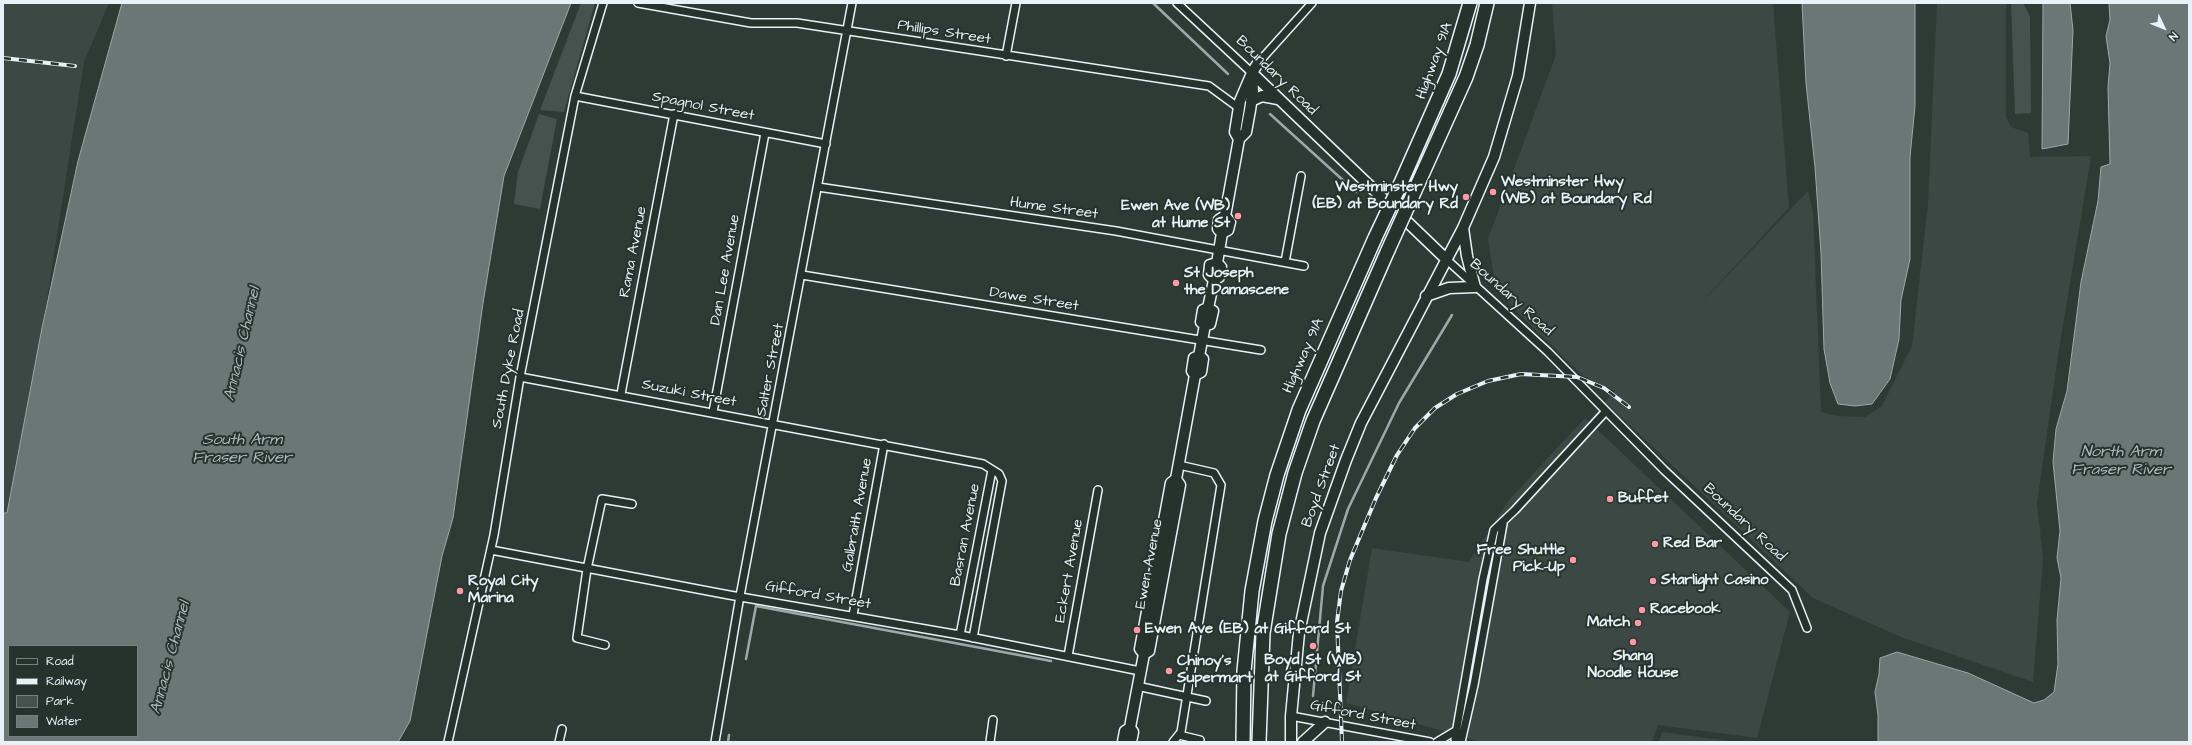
<!DOCTYPE html>
<style>
body{margin:0}
#map{position:relative;width:2192px;height:745px;overflow:hidden;background:#2e3b35;font-family:"Architects Daughter",sans-serif}
canvas{display:block}
.frame{position:absolute;inset:0;border:4px solid #e8f1f8;pointer-events:none}
.legend{position:absolute;left:8px;top:645px;width:130px;height:92px;box-sizing:border-box;background:#26332d;border:1px solid #747f7e;margin:0;padding:5px 7px;list-style:none;font-size:12px;color:#e8f1f8}
.legend li{display:flex;align-items:center;gap:8px;height:20px}
.legend b{width:20px;border:1px solid #747f7e}
.north{position:absolute;left:2144px;top:8px;width:40px;height:40px;-webkit-text-stroke:3px #26332d;paint-order:stroke;rotate:133deg;font-size:11px;font-weight:700;line-height:16px;text-align:center;color:#e8f1f8}
.north::after{content:'';display:block;margin:auto;width:14px;height:18px;background:#e8f1f8;clip-path:polygon(50% 0,100% 100%,50% 72%,0 100%)}
</style>
<div id="map">
<canvas width="2192" height="745"></canvas>
<div class="frame"></div>
<ul class="legend">
<li><b style="height:5px;background:#26332d"></b>Road</li>
<li><b style="height:5px;background:#e8f1f8"></b>Railway</li>
<li><b style="height:11px;background:#45524e"></b>Park</li>
<li><b style="height:11px;background:#6b7775"></b>Water</li>
</ul>
<div class="north">N</div>
</div>
<script>
const ctx = document.querySelector('canvas').getContext('2d');
ctx.lineJoin = 'round';
function paint(path, color) { ctx.fillStyle = color; ctx.fill(path, 'evenodd'); }
const toPath = rows => new Path2D(rows.map(r => 'M' + r).join(''));
function strokePath(path, color, width, dash) { ctx.strokeStyle = color; ctx.lineWidth = width; ctx.lineCap = dash ? 'butt' : 'round'; ctx.setLineDash(dash || []); ctx.stroke(path); }
function drawText(font, color, halo, rows, align = 'center') {
  ctx.font = font + ' "Architects Daughter",sans-serif'; ctx.lineWidth = 4; ctx.setLineDash([]); ctx.textBaseline = 'middle'; ctx.strokeStyle = halo; ctx.fillStyle = color; for (const [text, x, y, turn = 0] of rows) {
    ctx.save(); ctx.translate(x, y); ctx.rotate((+turn || 0) * Math.PI / 180); ctx.textAlign = isNaN(turn) ? turn : align; if (halo) ctx.strokeText(text, 0, 0); ctx.fillText(text, 0, 0); ctx.restore();
  }
}
paint(toPath([
 [3,3,109,3,84,62,42,331,7,513,3,513],
 [1552,3,1773,3,1789,208,1695,309,1808,191,1813,212,1821,412,1837,416,1865,417,1882,406,1912,346,1928,204,1937,3,2006,3,2006,117,2011,127,2028,133,2030,157,2091,156,2058,356,2037,503,2043,559,2033,682,1901,637,1813,598,1605,402,1615,391,1583,376,1496,291,1488,239,1556,55],
 [1585,418,1790,612,1757,738,1658,725,1652,742,1481,742,1346,703,1372,548,1469,562,1508,501],
 [1662,732,1737,742,1659,742]
]), '#3b4843');
paint(toPath([
 [581,3,595,3,564,112,540,110],
 [2011,3,2023,3,2030,16,2031,113,2015,114],
 [539,114,557,119,540,209,514,204,518,172]
]), '#45524e');
const water = toPath([
 [122,3,571,3,504,176,483,303,453,518,442,556,410,721,398,742,3,742,3,513,7,513,42,328,78,161,122,3],
 [9,646,137,646,137,736,9,736,9,646],
 [1802,3,1915,3,1915,106,1910,157,1910,259,1901,300,1899,339,1890,379,1872,404,1855,406,1838,404,1830,383,1824,349,1821,253,1815,167,1806,83,1802,3],
 [2043,3,2070,3,2073,30,2068,144,2042,149,2043,3],
 [2109,3,2189,3,2189,742,1878,742,1878,715,1875,692,1879,674,1880,658,1897,652,1968,673,2034,703,2044,700,2054,692,2058,664,2057,620,2061,578,2057,558,2060,531,2053,462,2056,429,2067,391,2081,282,2098,201,2101,167,2110,164,2108,87,2110,63,2106,36,2110,20,2109,3]
]);
paint(water, '#6b7775');
strokePath(water, '#9da8a9', 1);
strokePath(toPath([
 [1153,3,1228,74],
 [1270,114,1356,192],
 [746,659,756,606,1051,661],
 [1313,696,1323,586,1348,509,1399,403,1452,315],
 [728,742,729,735]
]), '#9da8a9', 2.5);
const street = toPath([
 [638,3,751,23,797,23,1209,86,1239,108],
 [1177,3,1252,73],
 [1006,56,1016,3],
 [1258,63,1312,3],
 [575,96,826,144],
 [818,187,1116,231,1304,266],
 [1446,259,1548,352,1664,470,1792,590,1807,628],
 [1285,262,1301,176],
 [802,275,1261,350],
 [520,377,983,464,999,474,1002,481,973,638],
 [621,394,674,114],
 [713,412,765,133],
 [491,550,729,595,960,635,1140,671],
 [853,615,884,444],
 [960,635,992,470],
 [605,645,577,638,587,569,602,499,632,504],
 [1068,656,1098,490],
 [1137,686,1206,701],
 [1291,716,1430,742],
 [1179,735,1200,740],
 [448,742,494,535,520,377,575,96,603,3],
 [559,742,562,729],
 [715,742,740,596,852,3],
 [990,742,993,720],
 [1173,742,1181,732,1221,485,1214,473,1179,465],
 [1437,742,1457,730],
 [1456,742,1455,739,1483,579,1494,530,1515,510,1606,411],
 [1461,742,1474,685,1503,524]
]);
const secondary = toPath([
 [1252,73,1446,259],
 [1251,101,1262,96,1278,99],
 [1239,139,1235,132,1240,101,1252,73,1258,63],
 [1222,233,1228,230,1230,222,1225,216,1239,139,1246,132,1250,110,1253,91,1252,73],
 [1222,233,1218,229,1219,220,1225,216],
 [1217,263,1222,233],
 [1214,280,1209,275,1210,265,1217,263],
 [1214,280,1219,277,1221,267,1217,263],
 [1426,296,1449,288,1475,287,1467,256,1463,228],
 [1208,308,1214,280],
 [1205,325,1210,324,1213,311,1208,308],
 [1205,325,1201,322,1203,310,1208,308],
 [1199,356,1205,325],
 [1195,375,1201,372,1203,359,1199,356],
 [1195,375,1192,371,1194,358,1199,356],
 [1144,654,1149,651,1180,485,1176,479],
 [1130,728,1133,732,1131,742],
 [1123,742,1125,731,1130,728,1131,722,1144,654,1140,649,1150,596,1171,483,1176,479,1195,375],
 [1291,742,1291,716,1299,633,1320,533,1346,460,1361,423,1463,228,1494,157,1518,76,1530,3],
 [1303,742,1325,722]
]);
const highway = toPath([
 [1400,185,1449,74,1470,3],
 [1412,197,1466,77,1477,45,1487,3],
 [1243,742,1244,671,1252,591,1265,521,1277,475,1299,410,1375,238],
 [1259,742,1263,633,1279,534,1295,473,1313,421,1388,250]
]);
strokePath(street, '#e8f1f8', 10);
strokePath(secondary, '#e8f1f8', 13);
strokePath(highway, '#e8f1f8', 16);
strokePath(street, '#26332d', 7);
strokePath(secondary, '#26332d', 10);
strokePath(highway, '#26332d', 13);
const rail = toPath([
 [3,58,75,66],
 [1342,742,1337,622,1341,591,1350,560,1376,498,1397,455,1415,428,1435,408,1457,394,1488,381,1521,374,1577,377,1604,388,1629,407]
]);
strokePath(rail, '#e8f1f8', 4);
strokePath(rail, '#26332d', 2.5, [8]);
const highwayBridge = toPath([
 [1375,238,1400,185],
 [1388,250,1412,197]
]);
strokePath(highwayBridge, '#e8f1f8', 16, []);
strokePath(highwayBridge, '#26332d', 13);
for (const [x, y, r, color] of [
 [1493,192,4,"#ff9aa2"],
 [1466,197,4,"#ff9aa2"],
 [1238,216,4,"#ff9aa2"],
 [1176,283,4,"#ff9aa2"],
 [1610,499,4,"#ff9aa2"],
 [1655,544,4,"#ff9aa2"],
 [1573,560,4,"#ff9aa2"],
 [1653,581,4,"#ff9aa2"],
 [460,591,4,"#ff9aa2"],
 [1642,610,4,"#ff9aa2"],
 [1638,623,4,"#ff9aa2"],
 [1137,630,4,"#ff9aa2"],
 [1633,642,4,"#ff9aa2"],
 [1313,646,4,"#ff9aa2"],
 [1169,671,4,"#ff9aa2"]
]) { const dot = new Path2D(); dot.arc(x, y, r, 0, 2 * Math.PI); ctx.fillStyle = color; ctx.fill(dot); strokePath(dot, '#26332d', 1.5); }
drawText('15px', '#e8f1f8', '#26332d', [
 ["Phillips Street",944,33,9],
 ["Highway 91A",1435,61,-70],
 ["Boundary Road",1276,76,44],
 ["Spagnol Street",703,107,11],
 ["Hume Street",1054,209,8],
 ["Rama Avenue",634,252,-79],
 ["Dan Lee Avenue",726,270,-80],
 ["Boundary Road",1511,298,42],
 ["Dawe Street",1034,300,9],
 ["Highway 91A",1304,356,-66],
 ["South Dyke Road",509,369,-79],
 ["Salter Street",771,370,-79],
 ["Suzuki Street",689,394,11],
 ["Boyd Street",1322,486,-70],
 ["Galbraith Avenue",858,515,-80],
 ["Boundary Road",1744,523,43],
 ["Basran Avenue",966,535,-79],
 ["Ewen Avenue",1150,564,-79],
 ["Eckert Avenue",1070,571,-80],
 ["Gifford Street",818,596,10],
 ["Gifford Street",1363,716,11]
]);
drawText('bold 15px', '#e8f1f8', '#26332d', [
 ["Westminster Hwy",1501,183],
 ["(WB) at Boundary Rd",1501,200],
 ["Westminster Hwy",1458,188,"right"],
 ["(EB) at Boundary Rd",1458,205,"right"],
 ["Ewen Ave (WB)",1230,207,"right"],
 ["at Hume St",1230,224,"right"],
 ["St Joseph",1184,274],
 ["the Damascene",1184,291],
 ["Buffet",1618,499],
 ["Red Bar",1663,544],
 ["Free Shuttle",1565,551,"right"],
 ["Pick-Up",1565,568,"right"],
 ["Starlight Casino",1661,581],
 ["Royal City",468,582],
 ["Marina",468,599],
 ["Racebook",1650,610],
 ["Match",1630,623,"right"],
 ["Ewen Ave (EB) at Gifford St",1145,630],
 ["Shang",1633,657,"center"],
 ["Noodle House",1633,674,"center"],
 ["Boyd St (WB)",1313,661,"center"],
 ["at Gifford St",1313,678,"center"],
 ["Chinoy's",1177,662],
 ["Supermart",1177,679]
], 'left');
drawText('italic 16px', '#b0babd', '#26332d', [
 ["Annacis Channel",243,344,-77],
 ["South Arm",242,441],
 ["Fraser River",242,459],
 ["North Arm",2121,453],
 ["Fraser River",2121,471],
 ["Annacis Channel",171,658,-75]
]);
</script>
